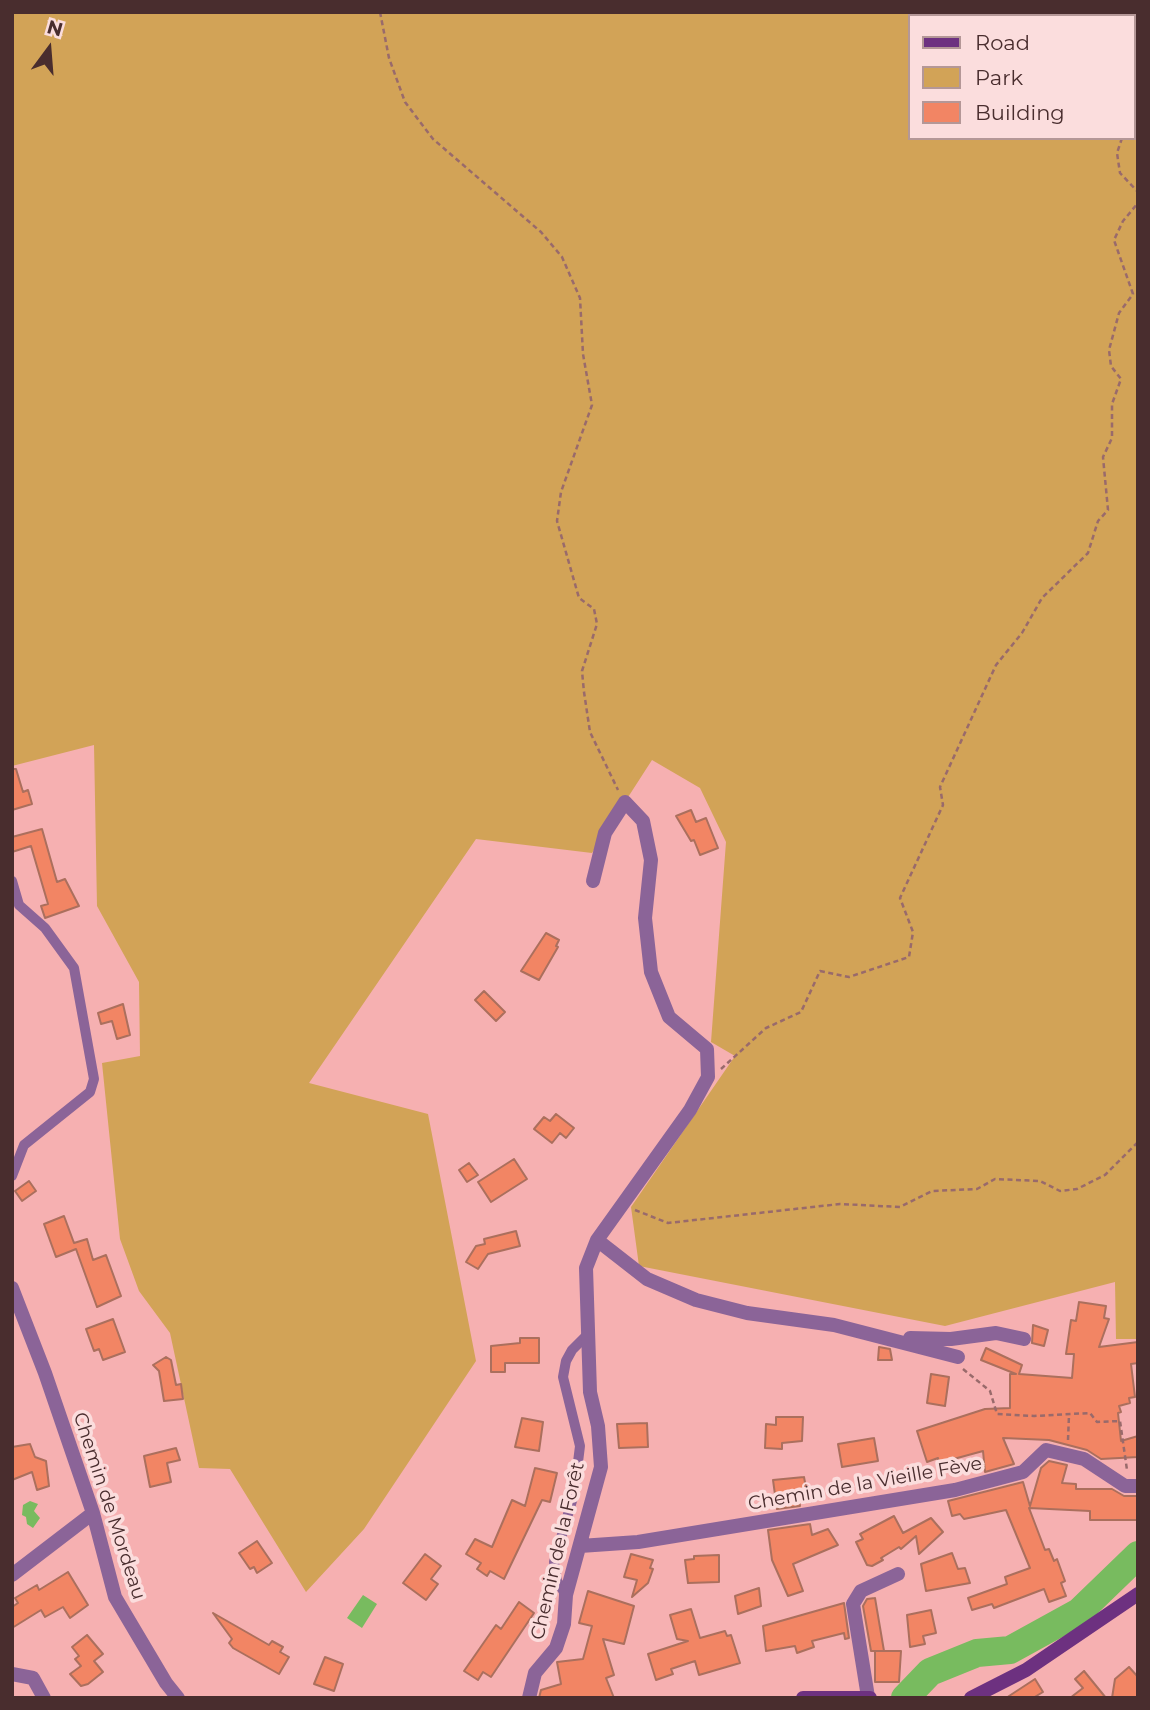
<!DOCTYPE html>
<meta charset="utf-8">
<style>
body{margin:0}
#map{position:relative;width:1150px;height:1710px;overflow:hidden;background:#f6b0b1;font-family:Montserrat,sans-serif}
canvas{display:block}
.frame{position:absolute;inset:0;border:14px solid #492d2e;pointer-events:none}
.legend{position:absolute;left:908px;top:14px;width:228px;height:126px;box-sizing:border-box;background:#fbdddd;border:2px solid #b49797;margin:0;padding:9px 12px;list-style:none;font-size:21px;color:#492d2e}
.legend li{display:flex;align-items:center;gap:14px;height:35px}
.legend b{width:35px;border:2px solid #b49797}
.north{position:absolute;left:14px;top:14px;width:70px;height:70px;-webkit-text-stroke:5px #fbdddd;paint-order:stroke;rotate:16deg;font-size:19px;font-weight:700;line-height:28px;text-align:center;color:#492d2e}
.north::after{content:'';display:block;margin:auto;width:24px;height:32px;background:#492d2e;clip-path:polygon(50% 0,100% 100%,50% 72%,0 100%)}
</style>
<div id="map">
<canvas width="1150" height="1710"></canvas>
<div class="frame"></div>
<ul class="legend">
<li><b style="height:9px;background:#6d3180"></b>Road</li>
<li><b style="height:19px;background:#d2a357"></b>Park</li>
<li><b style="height:19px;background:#f28564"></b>Building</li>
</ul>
<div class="north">N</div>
</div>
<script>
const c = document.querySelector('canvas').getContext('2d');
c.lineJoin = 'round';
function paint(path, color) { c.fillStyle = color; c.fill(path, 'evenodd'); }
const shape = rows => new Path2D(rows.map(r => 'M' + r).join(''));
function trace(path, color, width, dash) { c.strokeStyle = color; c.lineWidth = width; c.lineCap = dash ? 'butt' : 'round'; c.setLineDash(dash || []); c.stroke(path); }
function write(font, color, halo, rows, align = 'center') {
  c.font = font + ' Montserrat,sans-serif'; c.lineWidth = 7; c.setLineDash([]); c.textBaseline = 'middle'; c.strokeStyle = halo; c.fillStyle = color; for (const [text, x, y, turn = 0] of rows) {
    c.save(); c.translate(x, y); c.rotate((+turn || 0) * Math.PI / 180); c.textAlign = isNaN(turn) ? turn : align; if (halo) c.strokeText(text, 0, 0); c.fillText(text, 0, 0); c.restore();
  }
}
paint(shape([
 [12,12,1138,12,1138,1339,1116,1339,1115,1282,945,1326,639,1266,631,1207,735,1056,711,1042,726,842,700,788,652,760,592,853,476,839,309,1083,428,1114,476,1361,364,1529,306,1592,230,1469,199,1468,170,1333,139,1291,120,1239,102,1063,140,1056,139,982,97,906,94,745,12,766],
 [910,16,1134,16,1134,138,910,138]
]), '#d2a357');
paint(shape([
 [30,1501,38,1504,34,1511,40,1518,33,1528,27,1524,26,1517,22,1515,23,1505],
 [363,1595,377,1604,362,1628,347,1618]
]), '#78bb5f');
trace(shape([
 [905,1698,930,1672,977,1653,1010,1650,1079,1612,1138,1555]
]), '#78bb5f', 28);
const building = shape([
 [12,769,16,769,23,792,28,790,32,804,12,810,12,769],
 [691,810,696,822,706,818,718,848,700,855,694,840,691,841,676,816,691,810],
 [42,829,57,882,65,879,79,906,45,918,41,906,48,904,31,846,12,852,12,837,42,829],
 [546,933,559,940,556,946,558,947,539,980,521,971,546,933],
 [484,991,505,1012,496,1021,475,1000,484,991],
 [123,1004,130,1035,117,1039,112,1021,101,1024,98,1013,123,1004],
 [556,1114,574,1128,566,1138,560,1133,552,1143,534,1129,544,1117,550,1121,556,1114],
 [514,1159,527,1179,491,1202,478,1182,514,1159],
 [469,1163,478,1175,467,1182,459,1170,469,1163],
 [29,1181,36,1191,22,1201,15,1191,29,1181],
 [64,1216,74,1243,87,1239,93,1260,106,1255,121,1296,97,1307,76,1249,56,1257,44,1224,64,1216],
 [516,1231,520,1246,488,1254,478,1269,466,1262,476,1246,485,1244,484,1239,516,1231],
 [1079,1302,1106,1306,1104,1318,1109,1319,1099,1347,1138,1342,1138,1363,1131,1364,1135,1397,1129,1398,1130,1403,1119,1406,1121,1412,1118,1413,1121,1441,1138,1436,1138,1457,1101,1459,1087,1450,1049,1440,1003,1438,1014,1464,985,1472,983,1451,939,1463,938,1458,927,1462,917,1431,985,1409,1010,1408,1010,1374,1016,1374,981,1360,986,1348,1022,1365,1019,1374,1072,1378,1074,1354,1066,1354,1071,1320,1076,1321,1079,1302],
 [113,1319,125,1352,103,1360,99,1349,94,1351,86,1329,113,1319],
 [1033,1325,1048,1330,1044,1346,1032,1343,1033,1325],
 [520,1338,539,1338,539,1363,505,1363,505,1372,491,1372,491,1346,520,1343,520,1338],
 [879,1347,890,1349,892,1360,878,1360,879,1347],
 [166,1357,171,1360,176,1385,181,1384,183,1399,164,1401,159,1371,153,1365,166,1357],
 [931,1374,949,1377,945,1406,927,1403,931,1374],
 [776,1417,803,1417,802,1441,782,1443,782,1449,765,1448,766,1424,776,1425,776,1417],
 [522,1418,543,1422,539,1451,515,1447,522,1418],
 [647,1423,648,1447,619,1448,617,1424,647,1423],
 [874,1438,878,1461,842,1467,838,1444,874,1438],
 [30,1444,35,1457,46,1461,49,1486,37,1490,32,1472,12,1480,12,1447,30,1444],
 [176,1448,180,1460,167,1463,171,1482,150,1487,144,1456,176,1448],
 [1049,1461,1067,1465,1062,1483,1076,1484,1076,1489,1112,1489,1124,1496,1138,1496,1138,1520,1090,1520,1090,1511,1029,1508,1045,1550,1049,1549,1054,1561,1057,1559,1065,1581,1061,1583,1066,1596,1049,1602,1044,1589,994,1608,992,1604,972,1610,968,1598,1007,1584,1005,1577,1030,1568,1006,1510,964,1519,960,1514,952,1516,948,1501,1023,1482,1030,1506,1041,1468,1049,1461],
 [535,1468,557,1473,550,1502,542,1500,504,1579,490,1571,487,1576,477,1569,481,1563,466,1554,475,1539,492,1547,512,1500,525,1506,535,1468],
 [804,1477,807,1493,798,1494,800,1506,777,1509,773,1480,804,1477],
 [894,1516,903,1533,931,1518,943,1532,919,1554,916,1536,901,1549,899,1547,881,1558,883,1560,872,1566,867,1565,856,1542,863,1539,860,1534,894,1516],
 [810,1524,812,1535,828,1529,838,1545,793,1564,803,1591,788,1596,772,1560,768,1530,810,1524],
 [257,1541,272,1563,257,1573,254,1567,250,1569,239,1553,257,1541],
 [952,1553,958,1569,965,1568,970,1583,926,1591,921,1564,952,1553],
 [425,1554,441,1566,431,1579,438,1584,426,1600,403,1583,425,1554],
 [631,1554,653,1560,650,1568,653,1569,648,1583,632,1597,637,1580,624,1577,631,1554],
 [719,1555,719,1582,688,1583,685,1560,694,1559,694,1556,719,1555],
 [68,1572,88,1605,70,1618,63,1607,45,1617,41,1610,12,1628,12,1607,18,1603,15,1598,37,1585,39,1590,68,1572],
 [759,1588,761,1606,738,1614,735,1596,759,1588],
 [588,1591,634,1606,624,1644,603,1639,614,1675,606,1678,614,1698,539,1698,541,1690,561,1684,557,1662,583,1659,592,1626,579,1623,588,1591],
 [875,1598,884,1651,871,1651,868,1634,863,1606,867,1599,875,1598],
 [519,1602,534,1613,491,1677,483,1672,478,1680,464,1671,496,1625,501,1629,519,1602],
 [844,1603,849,1638,845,1639,844,1633,812,1641,814,1647,797,1653,795,1646,766,1651,763,1626,844,1603],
 [691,1609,700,1638,725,1631,727,1636,731,1635,740,1663,699,1675,695,1661,671,1669,673,1674,656,1680,648,1654,688,1641,677,1639,670,1615,691,1609],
 [931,1610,936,1633,923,1636,925,1644,910,1647,907,1615,931,1610],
 [213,1613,269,1645,272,1641,283,1647,280,1652,289,1657,279,1674,233,1648,229,1643,232,1639,213,1613],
 [87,1635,103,1654,94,1661,103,1672,88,1684,81,1686,70,1674,81,1666,75,1659,79,1656,72,1647,87,1635],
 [875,1651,901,1651,899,1682,875,1682,875,1651],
 [325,1657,343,1664,334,1691,314,1684,325,1657],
 [1129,1667,1138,1677,1138,1698,1112,1698,1115,1679,1129,1667],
 [1084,1671,1106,1698,1070,1698,1083,1688,1075,1679,1084,1671],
 [1035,1679,1043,1692,1033,1698,1006,1698,1035,1679]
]);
paint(building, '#f28564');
trace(building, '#ab6f5d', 2);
trace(shape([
 [380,12,389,58,405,102,433,139,541,232,562,257,580,298,583,354,592,405,561,492,557,521,579,598,594,609,597,624,582,671,584,692,590,732,618,790],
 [1134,89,1138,82],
 [1122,138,1117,153,1120,173,1138,192],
 [721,1069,766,1028,801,1012,820,971,849,977,909,957,913,932,900,898,943,805,940,787,996,665,1022,633,1042,598,1088,553,1098,521,1108,510,1103,457,1112,438,1112,404,1121,379,1111,366,1109,350,1119,313,1133,294,1114,240,1123,221,1138,203],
 [635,1210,668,1223,840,1204,900,1207,932,1191,977,1189,995,1179,1040,1181,1060,1191,1077,1189,1105,1175,1138,1142],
 [963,1369,990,1391,997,1414,1034,1416,1090,1413,1097,1422,1120,1421,1127,1470],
 [1068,1440,1069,1415]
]), '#996a6b', 2.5, [5, 3.5]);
trace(shape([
 [12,881,19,905,45,928,74,968,94,1079,90,1092,24,1145,12,1176],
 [566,1595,557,1581,554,1562,574,1494,580,1446,563,1377,566,1361,572,1350,589,1333]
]), '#8b6498', 10);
trace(shape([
 [597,1240,647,1279,696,1300,747,1313,834,1325,958,1357],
 [12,1288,45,1373,93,1513,115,1597,166,1683,178,1698],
 [910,1338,951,1339,996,1333,1024,1339],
 [580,1546,638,1542,955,1490,1023,1472,1046,1450,1084,1459,1125,1486,1138,1486],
 [12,1575,93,1513],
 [12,1674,33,1678,44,1698],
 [868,1697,853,1604,861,1591,898,1574],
 [529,1698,535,1673,556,1648,564,1624,566,1595,601,1467,598,1426,590,1392,586,1268,597,1240,690,1110,708,1077,707,1049,669,1017,651,972,645,918,651,860,643,821,625,802,605,833,593,881]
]), '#8b6498', 14);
trace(shape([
 [803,1698,870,1698],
 [971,1698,1026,1670,1138,1594]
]), '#6d3180', 14);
write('19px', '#492d2e', '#fbdddd', [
 ["Chemin de la Vieille Fève",865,1484,-10],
 ["Chemin de Mordeau",109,1506,72],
 ["Chemin de la Forêt",558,1551,-77]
]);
</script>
